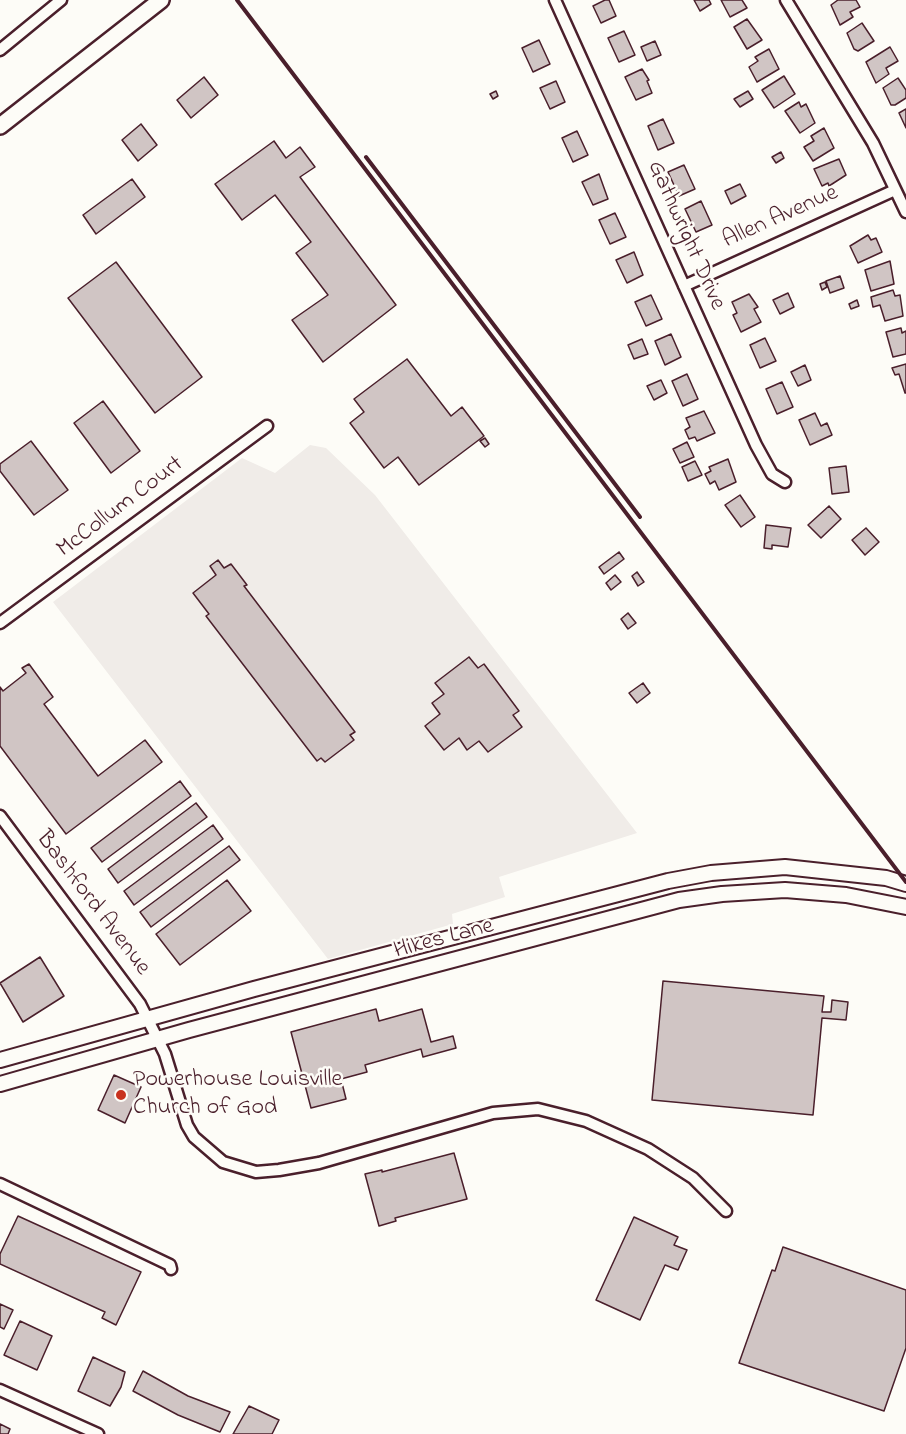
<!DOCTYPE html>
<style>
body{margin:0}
canvas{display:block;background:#fdfcf7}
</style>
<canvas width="906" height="1434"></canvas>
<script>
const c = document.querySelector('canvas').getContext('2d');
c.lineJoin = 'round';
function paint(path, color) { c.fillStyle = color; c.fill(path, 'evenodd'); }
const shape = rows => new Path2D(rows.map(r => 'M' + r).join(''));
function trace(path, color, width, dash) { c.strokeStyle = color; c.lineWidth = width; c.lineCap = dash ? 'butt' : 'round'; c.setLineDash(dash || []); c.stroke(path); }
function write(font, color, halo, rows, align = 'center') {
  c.font = font + ' "Indie Flower",sans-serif'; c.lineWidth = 5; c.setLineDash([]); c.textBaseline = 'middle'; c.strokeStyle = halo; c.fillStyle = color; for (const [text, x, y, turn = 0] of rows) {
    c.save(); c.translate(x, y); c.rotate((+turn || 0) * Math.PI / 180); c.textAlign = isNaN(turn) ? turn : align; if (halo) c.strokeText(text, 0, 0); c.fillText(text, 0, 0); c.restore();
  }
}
paint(shape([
 [310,445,326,448,375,495,637,833,499,877,505,897,452,914,453,924,328,959,53,602,242,458,275,473]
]), '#f0ece8');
const building = shape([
 [605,0,609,0,616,16,601,23,593,6,605,0],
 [694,0,709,0,711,4,700,11,694,0],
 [721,0,742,0,747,8,730,17,721,0],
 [838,0,856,0,860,7,850,12,853,17,840,25,831,5,838,0],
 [747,19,762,40,747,49,734,27,747,19],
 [862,23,874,41,858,51,854,49,847,33,862,23],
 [624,31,635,55,619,62,608,38,624,31],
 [539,40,550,64,533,72,522,48,539,40],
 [655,41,661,55,647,61,641,47,655,41],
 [890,47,898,61,886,68,889,74,876,83,866,62,890,47],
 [769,49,779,69,757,82,749,67,758,61,755,57,769,49],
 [642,69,649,80,647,81,652,93,636,100,625,77,642,69],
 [784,76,795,94,774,108,762,90,784,76],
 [204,77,218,95,191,118,177,100,204,77],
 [898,78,906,90,906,98,895,105,891,105,883,88,898,78],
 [556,81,565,102,550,109,540,88,556,81],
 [496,91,498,96,493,99,490,94,496,91],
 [748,91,753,99,740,107,734,99,748,91],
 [799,102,801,107,806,104,815,123,800,133,785,111,799,102],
 [906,109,906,128,899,113,906,109],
 [663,119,674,143,658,150,648,126,663,119],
 [141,124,157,145,138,161,122,140,141,124],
 [824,128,834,148,813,161,804,147,814,141,811,136,824,128],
 [577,131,588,155,573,162,562,138,577,131],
 [274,141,286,158,300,147,315,167,300,177,396,305,323,362,292,320,328,295,296,253,311,242,275,195,242,220,215,184,274,141],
 [781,152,784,158,776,163,772,157,781,152],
 [839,159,846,175,829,186,828,183,822,186,814,169,839,159],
 [684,165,695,189,679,196,668,172,684,165],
 [599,174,608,199,593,205,582,182,599,174],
 [132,179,145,197,96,234,83,215,132,179],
 [740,184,746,196,731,204,725,191,740,184],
 [701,201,712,225,696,232,685,209,701,201],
 [615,213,626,237,610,244,599,220,615,213],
 [868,235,871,240,876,238,882,252,858,263,850,246,868,235],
 [634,252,643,275,627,283,616,260,634,252],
 [890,261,894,284,871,291,865,270,890,261],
 [116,262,202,377,155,413,68,298,116,262],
 [840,276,844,288,830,293,826,281,840,276],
 [825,282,827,287,822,290,820,284,825,282],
 [893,290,895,296,900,295,903,316,885,321,880,305,873,307,871,297,893,290],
 [788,293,794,307,780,314,773,300,788,293],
 [749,294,758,307,754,309,761,322,741,332,733,315,737,313,732,302,749,294],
 [651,295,662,319,646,326,635,302,651,295],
 [857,300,859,306,851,309,849,304,857,300],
 [901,328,902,333,906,331,906,354,893,357,886,332,901,328],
 [671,334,681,357,665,365,655,341,671,334],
 [765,338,776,361,760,368,750,345,765,338],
 [642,339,648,354,634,359,628,345,642,339],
 [407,359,451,416,462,407,484,436,419,485,398,457,384,468,350,423,364,412,354,399,407,359],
 [906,364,906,393,905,393,899,374,895,375,892,368,906,364],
 [805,365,811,380,798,386,791,372,805,365],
 [687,374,698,399,683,406,672,381,687,374],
 [661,380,667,393,654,400,647,386,661,380],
 [782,382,793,407,777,414,766,389,782,382],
 [103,401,140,451,111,473,74,423,103,401],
 [704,411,715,433,697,441,695,437,689,439,685,430,690,427,686,418,704,411],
 [815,413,821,426,827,423,832,435,810,445,799,420,815,413],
 [485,438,489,444,485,447,480,441,485,438],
 [31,441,68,490,34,515,0,471,0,464,31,441],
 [687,442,694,457,680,463,673,449,687,442],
 [728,459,736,482,719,490,715,481,710,484,705,474,711,471,709,467,728,459],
 [695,461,702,475,688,481,682,467,695,461],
 [846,466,849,492,832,494,829,468,846,466],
 [740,495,755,517,741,527,725,505,740,495],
 [829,506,841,519,821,538,808,525,829,506],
 [766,525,791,528,788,547,772,545,772,549,764,548,766,525],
 [866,528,879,542,865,555,852,540,866,528],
 [619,552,624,559,604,574,599,567,619,552],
 [218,560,224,568,231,564,247,585,244,586,355,732,350,735,354,740,325,762,321,758,317,761,206,616,209,614,193,593,216,575,210,566,218,560],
 [637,572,644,582,638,586,632,576,637,572],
 [615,575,621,582,611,590,606,583,615,575],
 [628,613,636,623,628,629,621,619,628,613],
 [469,657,478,668,484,664,519,711,513,715,522,727,488,752,479,741,467,750,459,738,444,750,425,726,440,714,432,703,444,694,435,683,469,657],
 [29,664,53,697,44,704,98,776,145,740,162,762,66,834,0,746,0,687,3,691,26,673,22,668,29,664],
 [643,683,650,693,637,703,629,693,643,683],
 [180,781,191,796,102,862,91,848,180,781],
 [196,803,207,817,118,883,108,869,196,803],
 [213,825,223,839,134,905,124,891,213,825],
 [229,846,240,860,151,927,140,912,229,846],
 [227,880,251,911,180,965,156,934,227,880],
 [40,957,64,996,23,1022,0,983,40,957],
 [663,981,824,996,822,1012,831,1012,832,1000,848,1002,846,1020,822,1018,813,1115,652,1100,663,981],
 [376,1009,379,1021,422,1009,431,1042,453,1036,456,1048,423,1057,421,1049,365,1065,367,1072,341,1079,346,1099,311,1108,291,1032,376,1009],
 [114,1075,141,1087,125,1123,98,1110,114,1075],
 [454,1153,467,1199,395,1218,396,1221,379,1226,365,1174,382,1170,382,1172,454,1153],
 [18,1216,141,1272,116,1325,102,1318,105,1312,0,1264,0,1254,18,1216],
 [634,1217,678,1237,674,1245,687,1250,678,1270,665,1265,640,1320,596,1300,634,1217],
 [783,1247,906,1290,906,1348,884,1411,739,1363,772,1270,775,1271,783,1247],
 [0,1304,13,1310,4,1329,0,1327,0,1304],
 [20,1321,52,1336,37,1370,4,1355,20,1321],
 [93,1357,125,1372,121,1387,110,1406,78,1391,93,1357],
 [143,1371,188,1396,230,1412,220,1432,178,1415,133,1391,143,1371],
 [249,1406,279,1420,272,1434,233,1434,249,1406],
 [0,1424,10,1429,8,1434,0,1434,0,1424]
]);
paint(building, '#d0c5c4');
trace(building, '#4a1f2b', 1.5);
const minor = shape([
 [555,0,756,445,772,474,785,482],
 [786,0,873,143,906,212],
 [0,50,61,0],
 [684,286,895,190],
 [0,623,267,426],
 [0,816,140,1004,165,1054,187,1125,194,1137,223,1162,256,1172,279,1170,319,1163,493,1113,538,1109,586,1121,648,1149,693,1178,726,1211],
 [0,1184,170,1265,171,1269],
 [0,1390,98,1434]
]);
const tertiary = shape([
 [0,1060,254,989,668,881,711,873,785,867,886,878,906,884],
 [0,1084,189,1030,679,900,722,894,785,890,846,895,906,907]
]);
const secondary = shape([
 [0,126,161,0]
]);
trace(minor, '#4a1f2b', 15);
trace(tertiary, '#4a1f2b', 18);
trace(secondary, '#4a1f2b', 20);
trace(minor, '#fdfcf7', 10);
trace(tertiary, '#fdfcf7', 14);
trace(secondary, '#fdfcf7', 15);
trace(shape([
 [237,0,906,882],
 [366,157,640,517]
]), '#4a1f2b', 4);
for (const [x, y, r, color] of [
 [121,1095,6,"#c8321e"]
]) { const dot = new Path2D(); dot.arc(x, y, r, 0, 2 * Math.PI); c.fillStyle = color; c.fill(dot); trace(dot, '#fdfcf7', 2); }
write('24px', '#4a1f2b', '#fdfcf7', [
 ["Allen Avenue",781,218,-24],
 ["Gathwright Drive",685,236,66],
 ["McCollum Court",121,508,-37],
 ["Bashford Avenue",92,904,53],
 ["Hikes Lane",444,940,-15]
]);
write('24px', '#4a1f2b', '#fdfcf7', [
 ["Powerhouse Louisville",133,1081],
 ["Church of God",133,1109]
], 'left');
</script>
